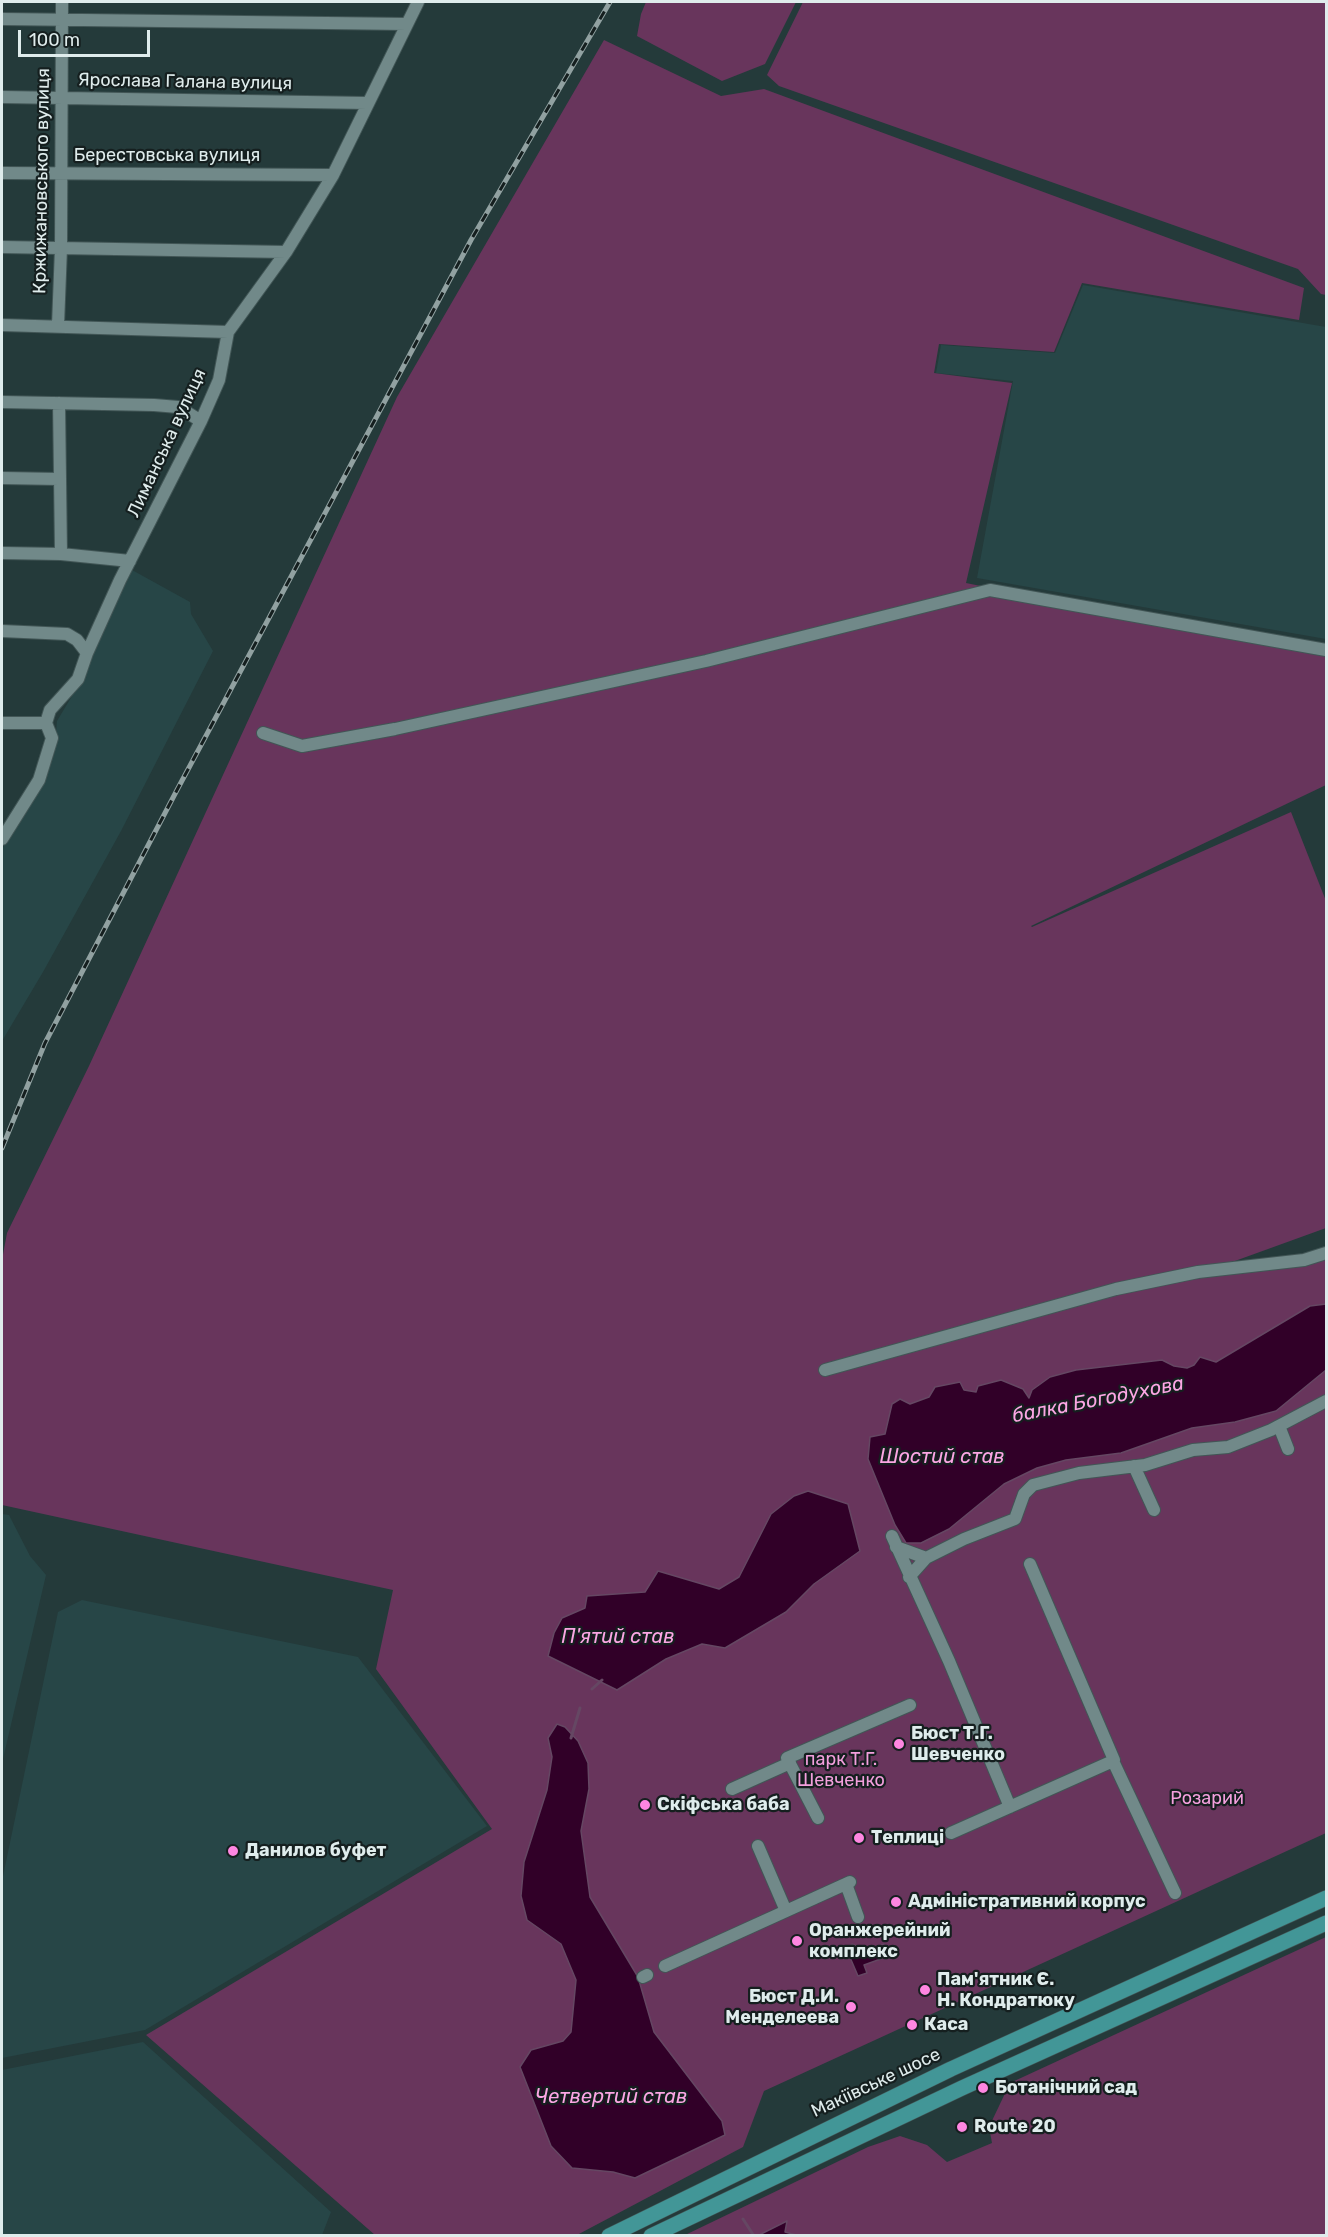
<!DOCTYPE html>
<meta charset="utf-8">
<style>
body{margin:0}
#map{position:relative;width:1328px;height:2237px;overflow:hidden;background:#243a3a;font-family:Rubik,sans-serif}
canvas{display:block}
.frame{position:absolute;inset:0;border:3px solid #dfecec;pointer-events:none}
.scale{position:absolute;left:18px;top:30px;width:132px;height:27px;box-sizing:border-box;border:3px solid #dfecec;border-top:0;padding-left:8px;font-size:18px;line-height:21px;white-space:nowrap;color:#dfecec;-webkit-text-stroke:4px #151f1f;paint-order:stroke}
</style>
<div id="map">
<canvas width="1328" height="2237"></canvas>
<div class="frame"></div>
<div class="scale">100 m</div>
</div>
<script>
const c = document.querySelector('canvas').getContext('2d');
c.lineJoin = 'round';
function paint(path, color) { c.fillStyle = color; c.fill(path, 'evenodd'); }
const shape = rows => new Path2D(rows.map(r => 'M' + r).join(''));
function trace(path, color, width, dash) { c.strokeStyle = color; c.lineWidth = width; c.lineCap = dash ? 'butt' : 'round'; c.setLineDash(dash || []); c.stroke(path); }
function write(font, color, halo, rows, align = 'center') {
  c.font = font + ' Rubik,sans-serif'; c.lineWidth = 4.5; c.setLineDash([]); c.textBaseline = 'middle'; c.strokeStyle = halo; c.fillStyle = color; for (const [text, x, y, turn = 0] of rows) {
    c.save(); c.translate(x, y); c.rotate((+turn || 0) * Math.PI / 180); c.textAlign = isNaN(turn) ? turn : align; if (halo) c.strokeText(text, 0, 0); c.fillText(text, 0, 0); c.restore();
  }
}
paint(shape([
 [1083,285,1326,327,1326,639,977,578,1013,381,936,373,941,345,1055,353],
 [132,570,190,602,191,614,213,651,121,831,43,972,2,1041,2,849,54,755,57,721,78,686],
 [2,1514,9,1515,30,1556,46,1575,2,1763],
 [82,1600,358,1657,487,1826,145,2030,2,2058,2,1881,58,1612],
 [143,2042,331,2212,322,2235,2,2235,2,2070]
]), '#274647');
paint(shape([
 [646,2,796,2,765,64,722,81,637,36,641,14],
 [803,2,1326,2,1326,295,1321,294,1298,269,779,86,767,75],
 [604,40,721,96,764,89,1304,288,1299,320,1082,283,1054,352,939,344,934,373,1012,383,966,583,1326,656,1326,785,1031,926,1032,927,1291,812,1326,901,1326,1228,1199,1274,1326,1258,1326,1833,764,2091,743,2147,577,2235,375,2235,146,2035,492,1829,376,1669,393,1590,2,1505,2,1260,7,1233,89,1066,397,397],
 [1326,1937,1326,2235,683,2236,868,2147,900,2136,927,2145,947,2162,992,2143,989,2127,1010,2083]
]), '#68355c');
const water = shape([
 [1326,1304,1326,1370,1276,1411,1235,1422,1192,1428,1121,1453,1066,1460,1037,1468,1004,1484,949,1529,921,1543,906,1543,895,1525,868,1459,870,1437,885,1434,892,1404,900,1399,910,1404,929,1397,935,1387,960,1382,964,1390,976,1392,978,1386,1001,1380,1023,1389,1029,1398,1032,1390,1050,1377,1076,1370,1162,1360,1174,1366,1187,1368,1194,1365,1200,1357,1216,1362,1310,1306,1326,1304],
 [808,1491,848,1504,860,1551,814,1584,786,1612,725,1648,702,1644,666,1659,617,1690,548,1656,554,1633,562,1618,585,1608,587,1596,645,1592,658,1571,719,1589,739,1577,771,1514,794,1496,808,1491],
 [557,1724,565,1727,578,1741,588,1763,589,1789,581,1831,590,1897,638,1977,654,2032,722,2121,725,2135,635,2178,613,2172,572,2168,551,2146,520,2067,531,2050,563,2041,571,2032,576,1980,561,1944,527,1920,521,1896,524,1862,547,1790,552,1757,548,1738,557,1724],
 [852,1944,867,1951,884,1944,889,1956,864,1965,867,1973,858,1976,846,1948,852,1944],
 [787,2221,785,2232,796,2235,759,2235,787,2221]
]);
paint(water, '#310028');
trace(water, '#654763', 1.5);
trace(shape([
 [592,1689,602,1680],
 [571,1738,580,1708],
 [743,2219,754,2236]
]), '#654763', 3);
const minor = shape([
 [2,19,407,24],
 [2,97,367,103],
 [2,173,333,175],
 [2,247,286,252],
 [2,325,228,332],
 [58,325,61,248,62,2],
 [2,402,154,405,178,407,201,421],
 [59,403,61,554],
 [2,478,59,479],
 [2,553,61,554,130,561],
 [2,631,67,634,77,640,87,653],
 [2,723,46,723],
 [263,733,302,746,395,729,706,661,990,590,1326,650],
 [2,839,39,780,52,738,46,723,50,710,78,679,87,653,120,580,201,421,219,380,228,332,286,252,333,175,418,2],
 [825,1370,1116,1289,1198,1272,1304,1260,1326,1253],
 [1279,1426,1288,1449],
 [1134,1466,1154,1510],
 [892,1536,949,1661,1010,1807],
 [896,1547,926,1558],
 [1030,1564,1114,1760],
 [909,1577,926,1558,964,1539,1015,1519,1024,1494,1033,1485,1079,1473,1145,1465,1193,1450,1228,1447,1271,1430,1326,1401],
 [732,1789,790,1763],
 [818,1818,787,1758,910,1705],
 [951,1833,1113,1761,1175,1893],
 [758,1846,786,1911],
 [846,1884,858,1917],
 [665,1966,850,1882],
 [643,1977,647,1975]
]);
const major = shape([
 [609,2236,951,2069,1326,1898],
 [651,2236,962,2088,1326,1923]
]);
trace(minor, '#425656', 14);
trace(major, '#425656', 16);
trace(minor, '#718989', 12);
trace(major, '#429697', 15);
const rail = shape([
 [2,1148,45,1043,177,790,471,240,610,2]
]);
trace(rail, '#91a1a1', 5);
trace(rail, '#151f1f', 3, [9]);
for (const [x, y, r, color] of [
 [899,1744,6,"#fe86e1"],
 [645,1805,6,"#fe86e1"],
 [859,1838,6,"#fe86e1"],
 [233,1851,6,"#fe86e1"],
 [896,1902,6,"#fe86e1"],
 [797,1941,6,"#fe86e1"],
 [925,1990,6,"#fe86e1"],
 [851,2007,6,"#fe86e1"],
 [912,2025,6,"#fe86e1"],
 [983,2088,6,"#fe86e1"],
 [962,2127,6,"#fe86e1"]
]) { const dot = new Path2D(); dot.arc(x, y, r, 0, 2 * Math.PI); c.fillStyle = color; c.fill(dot); trace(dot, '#151f1f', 2); }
write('18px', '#dfecec', '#151f1f', [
 ["Ярослава Галана вулиця",185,82,1],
 ["Берестовська вулиця",167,156],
 ["Кржижановського вулиця",42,181,-89],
 ["Лиманська вулиця",167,443,-65],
 ["Макіївське шосе",876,2083,-25]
]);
write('bold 18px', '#dfecec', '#151f1f', [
 ["Бюст Т.Г.",911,1734],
 ["Шевченко",911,1755],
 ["Скіфська баба",657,1805],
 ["Теплиці",871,1838],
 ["Данилов буфет",245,1851],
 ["Адміністративний корпус",908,1902],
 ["Оранжерейний",809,1931],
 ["комплекс",809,1952],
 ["Пам'ятник Є.",937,1980],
 ["Н. Кондратюку",937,2001],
 ["Бюст Д.И.",839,1997,"right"],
 ["Менделеева",839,2018,"right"],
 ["Каса",924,2025],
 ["Ботанічний сад",995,2088],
 ["Route 20",974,2127]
], 'left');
write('18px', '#f39fdd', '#151f1f', [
 ["парк Т.Г.",841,1760],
 ["Шевченко",841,1781],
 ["Розарий",1207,1799]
]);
write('italic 20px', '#fba6e4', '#151f1f', [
 ["балка Богодухова",1098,1400,-11],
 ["Шостий став",942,1457],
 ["П'ятий став",618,1637],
 ["Четвертий став",611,2097]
]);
</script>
